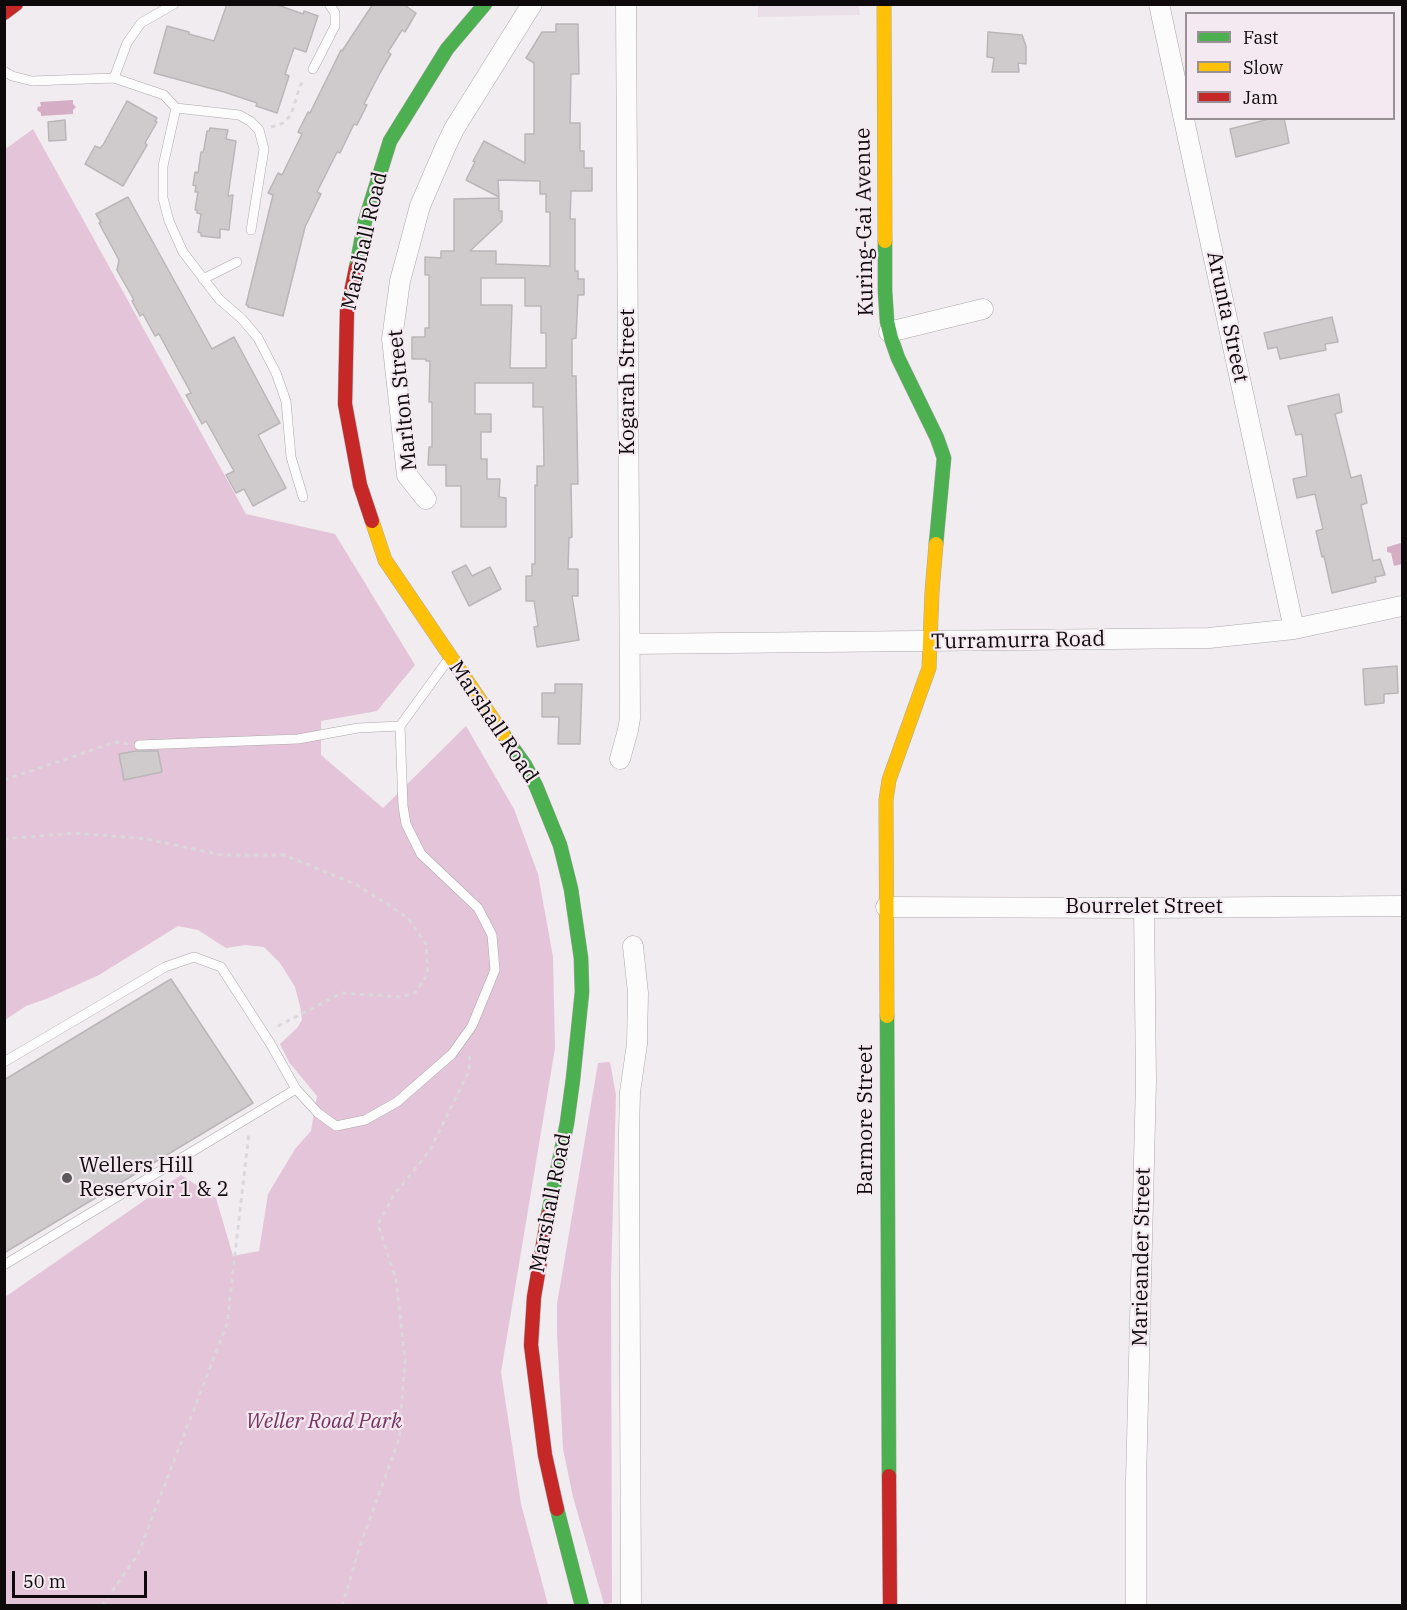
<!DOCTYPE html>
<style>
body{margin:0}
#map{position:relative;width:1407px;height:1610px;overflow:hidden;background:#f1ecef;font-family:"IBM Plex Serif",serif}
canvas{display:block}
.frame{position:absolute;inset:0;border:6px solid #0e0a0c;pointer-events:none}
.legend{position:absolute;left:1185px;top:12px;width:210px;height:108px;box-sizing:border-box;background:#f4e9f0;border:2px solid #989095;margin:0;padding:8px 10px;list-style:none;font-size:18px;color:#0e0a0c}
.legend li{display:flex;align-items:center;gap:12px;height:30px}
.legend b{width:30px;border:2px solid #989095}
.scale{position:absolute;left:12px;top:1571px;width:135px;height:27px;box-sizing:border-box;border:3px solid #0e0a0c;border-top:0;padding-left:8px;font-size:18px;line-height:21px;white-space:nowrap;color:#0e0a0c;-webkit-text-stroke:4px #f4e9f0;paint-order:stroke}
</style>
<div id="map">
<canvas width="1407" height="1610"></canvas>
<div class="frame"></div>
<ul class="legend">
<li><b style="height:8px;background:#4caf50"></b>Fast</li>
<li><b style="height:8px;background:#ffc107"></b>Slow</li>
<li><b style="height:8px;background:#c62828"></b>Jam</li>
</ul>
<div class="scale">50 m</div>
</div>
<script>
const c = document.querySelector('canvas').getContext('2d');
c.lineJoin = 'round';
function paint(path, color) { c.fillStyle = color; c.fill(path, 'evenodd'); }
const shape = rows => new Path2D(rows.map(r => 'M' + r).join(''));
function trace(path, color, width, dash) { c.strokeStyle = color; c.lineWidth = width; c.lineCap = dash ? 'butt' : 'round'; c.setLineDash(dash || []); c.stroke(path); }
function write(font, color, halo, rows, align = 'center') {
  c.font = font + ' "IBM Plex Serif",serif'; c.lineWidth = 4.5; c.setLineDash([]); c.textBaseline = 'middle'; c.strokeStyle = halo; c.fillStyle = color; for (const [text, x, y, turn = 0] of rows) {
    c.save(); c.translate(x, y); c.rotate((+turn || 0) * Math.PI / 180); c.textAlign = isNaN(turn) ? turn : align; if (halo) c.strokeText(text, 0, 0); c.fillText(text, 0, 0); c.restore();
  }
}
paint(shape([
 [758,5,859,5,860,15,758,17]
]), '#eadfe7');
paint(shape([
 [33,129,246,514,335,534,415,665,377,711,321,721,321,755,383,808,466,726,514,809,538,874,553,957,555,1048,501,1372,521,1504,548,1605,5,1605,5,1297,181,1175,216,1198,233,1256,259,1251,268,1194,295,1149,311,1131,317,1096,289,1062,280,1044,297,1028,302,1020,300,1006,295,987,280,963,264,947,245,945,226,948,198,930,178,926,99,975,46,999,26,1006,5,1020,4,150],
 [610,1062,616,1095,611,1279,612,1603,604,1604,573,1497,563,1449,557,1333,557,1304,598,1063]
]), '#e4c4d8');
paint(shape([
 [73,100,73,104,76,107,73,110,73,114,41,116,41,113,37,110,38,107,41,106,40,102],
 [1401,543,1402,564,1394,566,1391,553,1387,552,1387,547]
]), '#d5aec6');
const building = shape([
 [227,4,275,4,303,14,304,11,318,16,306,52,294,48,285,74,289,76,277,113,256,106,257,103,224,92,154,73,167,26,189,32,189,34,214,41,227,4],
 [373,4,403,4,416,13,405,32,402,30,388,52,391,54,380,73,364,104,367,105,357,125,354,124,340,153,337,152,317,192,321,194,305,227,283,316,248,307,248,305,246,305,273,195,268,193,278,173,282,175,302,134,298,132,308,112,310,113,341,50,342,51,373,4],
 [556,24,578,24,579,74,571,74,570,123,580,123,580,151,584,151,584,168,592,168,592,191,571,191,570,219,575,219,575,271,578,271,578,279,584,279,584,295,578,295,576,338,572,339,572,376,576,376,578,484,571,484,572,537,569,538,568,569,578,569,578,596,572,596,579,640,537,647,534,627,538,626,534,601,526,601,526,576,532,576,532,564,535,564,535,485,537,486,537,466,544,466,543,407,533,407,533,383,475,383,475,414,491,414,491,432,481,432,481,459,487,459,487,479,500,479,499,497,506,498,506,527,461,527,461,486,446,486,446,465,428,465,429,447,432,447,432,402,429,402,430,361,426,361,426,359,412,359,412,337,425,337,425,328,429,328,429,275,425,275,425,257,441,258,441,251,454,251,454,199,499,198,499,211,502,211,502,221,470,251,496,251,496,264,550,266,550,212,546,212,546,194,540,194,540,181,498,180,499,197,466,180,475,162,473,161,484,141,525,163,525,134,534,134,534,63,526,58,542,32,556,32,556,24],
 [481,278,525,278,525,306,541,306,541,333,546,333,546,368,510,368,512,305,481,305,481,278],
 [988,32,1022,35,1026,46,1026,64,1018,63,1019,72,992,72,994,58,987,57,988,32],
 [127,101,157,118,155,121,157,122,145,143,147,145,123,186,85,164,95,146,100,148,103,145,127,101],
 [1273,118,1284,118,1289,143,1236,157,1230,129,1273,118],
 [65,120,66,140,49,141,48,122,65,120],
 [210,128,228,130,226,139,236,141,228,196,233,195,229,230,220,229,220,238,201,236,201,233,198,232,201,214,197,213,197,210,195,210,198,192,195,192,196,186,193,185,195,172,198,173,201,152,203,152,204,149,207,131,209,131,210,128],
 [128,197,212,349,234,337,280,423,258,435,286,488,253,506,244,489,236,493,226,475,234,471,206,421,202,424,186,395,191,393,159,334,155,336,143,314,140,316,132,301,134,300,117,270,119,260,99,223,101,222,96,214,128,197],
 [1332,317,1338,342,1325,344,1326,350,1280,359,1277,347,1268,349,1264,333,1332,317],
 [1339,394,1342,412,1335,414,1351,478,1361,475,1367,503,1361,505,1373,561,1380,559,1385,575,1375,577,1376,582,1332,593,1324,556,1322,557,1316,531,1323,529,1315,494,1297,498,1293,479,1307,476,1302,434,1296,435,1288,406,1339,394],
 [466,565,472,576,490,567,501,589,469,606,452,572,466,565],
 [1397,666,1398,693,1384,694,1384,703,1365,705,1363,669,1397,666],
 [555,684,582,684,580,744,558,744,559,717,542,717,542,693,555,693,555,684],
 [136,751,158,751,162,772,124,780,119,754,136,751],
 [171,979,253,1103,4,1253,4,1080,171,979]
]);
paint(building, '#cfcbcd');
trace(building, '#bab6b8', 1.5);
const lane = shape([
 [313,69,335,26,335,13,329,4],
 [4,71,12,76,32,81,114,78,164,95,176,108,239,115,250,121,259,130,264,149,251,230],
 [114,78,127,43,141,23,174,4],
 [176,108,163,166,163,198,169,221,183,252,219,299,242,319,258,338,276,373,286,401,291,457,303,497],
 [203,279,237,262],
 [139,745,298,739,358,728,400,726],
 [4,1062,165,967,194,957,221,967,270,1043,296,1089,318,1113,336,1126,365,1120,397,1102,452,1054,472,1026,495,970,492,935,478,908,421,854,406,824,403,806,400,726,448,660],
 [4,1265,296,1089]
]);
const street = shape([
 [1159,4,1294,629],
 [889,332,983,309],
 [426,499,407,475,392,339,400,281,420,206,445,148,454,129,532,4],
 [630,644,1209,638,1294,629,1402,606],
 [620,759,628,730,630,718,626,4],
 [886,907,1144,908,1402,906],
 [631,1606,629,1133,630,1092,637,1044,638,993,633,946],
 [1136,1606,1136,1481,1146,1081,1144,908]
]);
const fast = shape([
 [885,241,885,291,887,321,891,338,898,358,937,438,944,458,936,544],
 [356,268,365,221,390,141,447,49,485,4],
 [503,734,525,765,536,786,560,845,571,889,581,958,582,992,573,1079,567,1123,548,1215],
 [887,1016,889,1476],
 [557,1509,582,1606]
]);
const slow = shape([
 [884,4,885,241],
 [372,521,385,560,503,734],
 [887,1016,886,800,889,780,929,668,932,592,936,544]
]);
const jam = shape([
 [4,13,16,4],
 [356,268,347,311,345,404,360,485,372,521],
 [548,1215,534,1297,531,1345,545,1455,557,1509],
 [889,1476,890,1606]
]);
trace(lane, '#aca8aa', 10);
trace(street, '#aca8aa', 21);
trace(fast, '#aca8aa', 15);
trace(slow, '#aca8aa', 15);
trace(jam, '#aca8aa', 15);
trace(shape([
 [1399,5,1400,4],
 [271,127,283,123,291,115,300,86,304,79],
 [4,780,116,742,128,744],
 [4,839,74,833,147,839,222,855,284,855,355,884,379,899,408,918,426,944,428,974,415,993,402,997,342,993,276,1027],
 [102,1606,138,1554,227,1324,249,1132],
 [342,1606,361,1543,399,1439,405,1360,396,1280,378,1224,394,1195,430,1150,469,1071,470,1052]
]), '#dad8da', 3, [4.5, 4.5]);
trace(lane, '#fdfcfd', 9);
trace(street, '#fdfcfd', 20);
trace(fast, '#4caf50', 14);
trace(slow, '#ffc107', 14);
trace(jam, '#c62828', 14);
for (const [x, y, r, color] of [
 [67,1178,6,"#5d595b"]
]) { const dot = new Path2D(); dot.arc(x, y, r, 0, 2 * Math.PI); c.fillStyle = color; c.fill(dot); trace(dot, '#f4e9f0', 2); }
write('21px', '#0e0a0c', '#f4e9f0', [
 ["Kuring-Gai Avenue",865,222,-91],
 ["Marshall Road",365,241,-77],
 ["Arunta Street",1227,317,78],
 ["Kogarah Street",628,382,-90],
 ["Marlton Street",403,400,-96],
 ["Turramurra Road",1018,641,-1],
 ["Marshall Road",493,722,56],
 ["Bourrelet Street",1144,907],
 ["Barmore Street",866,1120,-90],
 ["Marshall Road",551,1203,-79],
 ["Marieander Street",1142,1257,-89]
]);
write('21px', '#0e0a0c', '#f4e9f0', [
 ["Wellers Hill",79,1166],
 ["Reservoir 1 & 2",79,1190]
], 'left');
write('italic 21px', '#763462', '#f4e9f0', [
 ["Weller Road Park",324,1422]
]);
</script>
